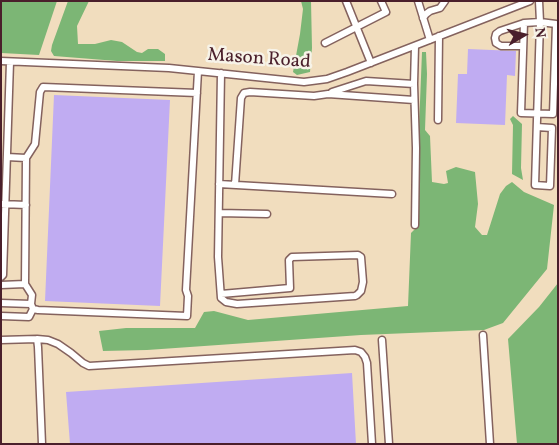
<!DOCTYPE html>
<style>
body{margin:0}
#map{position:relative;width:559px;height:445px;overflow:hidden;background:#f1ddbe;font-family:Vollkorn,serif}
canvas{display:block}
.frame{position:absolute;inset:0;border:2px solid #4a1f2b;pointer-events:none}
.north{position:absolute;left:499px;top:10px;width:50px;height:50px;-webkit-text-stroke:4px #f7f3e8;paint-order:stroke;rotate:82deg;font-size:14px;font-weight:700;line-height:20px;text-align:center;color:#4a1f2b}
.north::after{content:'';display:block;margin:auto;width:18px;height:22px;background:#4a1f2b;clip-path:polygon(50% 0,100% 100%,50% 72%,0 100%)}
</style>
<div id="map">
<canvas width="559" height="445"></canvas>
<div class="frame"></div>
<div class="north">N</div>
</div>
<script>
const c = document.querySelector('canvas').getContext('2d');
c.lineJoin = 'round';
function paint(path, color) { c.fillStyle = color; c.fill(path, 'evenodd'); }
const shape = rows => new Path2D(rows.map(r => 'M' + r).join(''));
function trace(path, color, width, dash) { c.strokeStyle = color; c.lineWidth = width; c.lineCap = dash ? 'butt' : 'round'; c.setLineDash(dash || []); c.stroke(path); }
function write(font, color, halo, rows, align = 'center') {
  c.font = font + ' Vollkorn,serif'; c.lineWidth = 5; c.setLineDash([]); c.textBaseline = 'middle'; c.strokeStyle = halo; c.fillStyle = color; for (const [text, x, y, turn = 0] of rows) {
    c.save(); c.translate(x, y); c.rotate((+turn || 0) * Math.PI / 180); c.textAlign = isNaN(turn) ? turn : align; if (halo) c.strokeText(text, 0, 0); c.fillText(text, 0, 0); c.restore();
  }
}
paint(shape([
 [1,1,57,1,39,55,1,53],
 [68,1,89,1,77,26,78,44,95,44,111,40,122,42,137,52,142,53,148,49,158,49,165,54,165,61,117,61,54,56,51,51,52,45],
 [301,1,311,1,312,48,310,72,297,75,293,72,300,34,303,9],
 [422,52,426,52,427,74,425,130,430,136,432,182,444,184,448,183,446,171,456,167,475,172,478,204,475,227,482,235,487,235,500,194,506,186,512,182,524,192,554,205,547,269,503,323,484,330,361,335,147,350,103,351,99,331,126,328,195,328,204,312,214,311,248,320,408,306,411,233,419,225,419,127],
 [513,116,522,124,521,168,523,180,512,174,513,125,510,119],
 [558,283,558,444,517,444,508,339,539,307]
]), '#7cb675');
paint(shape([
 [468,49,516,51,515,76,507,75,505,125,456,123,458,74,467,74],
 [54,95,170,100,160,306,45,301],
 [352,373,356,444,70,444,66,392]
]), '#c0acf2');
const minor = shape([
 [346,1,371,63],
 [418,1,430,40],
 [423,18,426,14,430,11,440,8,445,1],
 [540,22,556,24,553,114,521,113,524,23,540,22],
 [325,43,386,12,381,1],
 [415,46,414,84,416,148,415,225],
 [523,46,501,46,496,43,495,38,496,34,500,31,524,23],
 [1,61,169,68,304,82,327,79,347,72,530,1],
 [332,92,366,81,414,84],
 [197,93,43,87,40,92,35,144,26,158,25,284,32,295,31,304,33,309,38,310,187,316,188,296,186,290,198,71],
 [438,120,439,36],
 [537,127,552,128,550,186,535,185,540,22,539,1],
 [7,157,26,158],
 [219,184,392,194],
 [235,185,241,98,244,93,250,92,314,96,328,94,414,100],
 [2,204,26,205],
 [219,213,267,214],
 [1,277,3,275,10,62],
 [1,285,25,284],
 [221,294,290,288,289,260,292,257,358,255,361,257,363,282,361,291,357,295,355,296,237,304,226,302,221,298,218,257,221,73],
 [1,303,31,304],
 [1,316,29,317,33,309],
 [483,335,490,444],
 [37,339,48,340,58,344,71,353,83,363,89,366,355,350,361,352,365,357,367,363,372,444],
 [1,340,37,339,38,347,42,444],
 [382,340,389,444]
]);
trace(minor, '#84625e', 9);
trace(minor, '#fff', 6);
write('19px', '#4a1f2b', '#f7f3e8', [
 ["Mason Road",259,60,4]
]);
</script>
